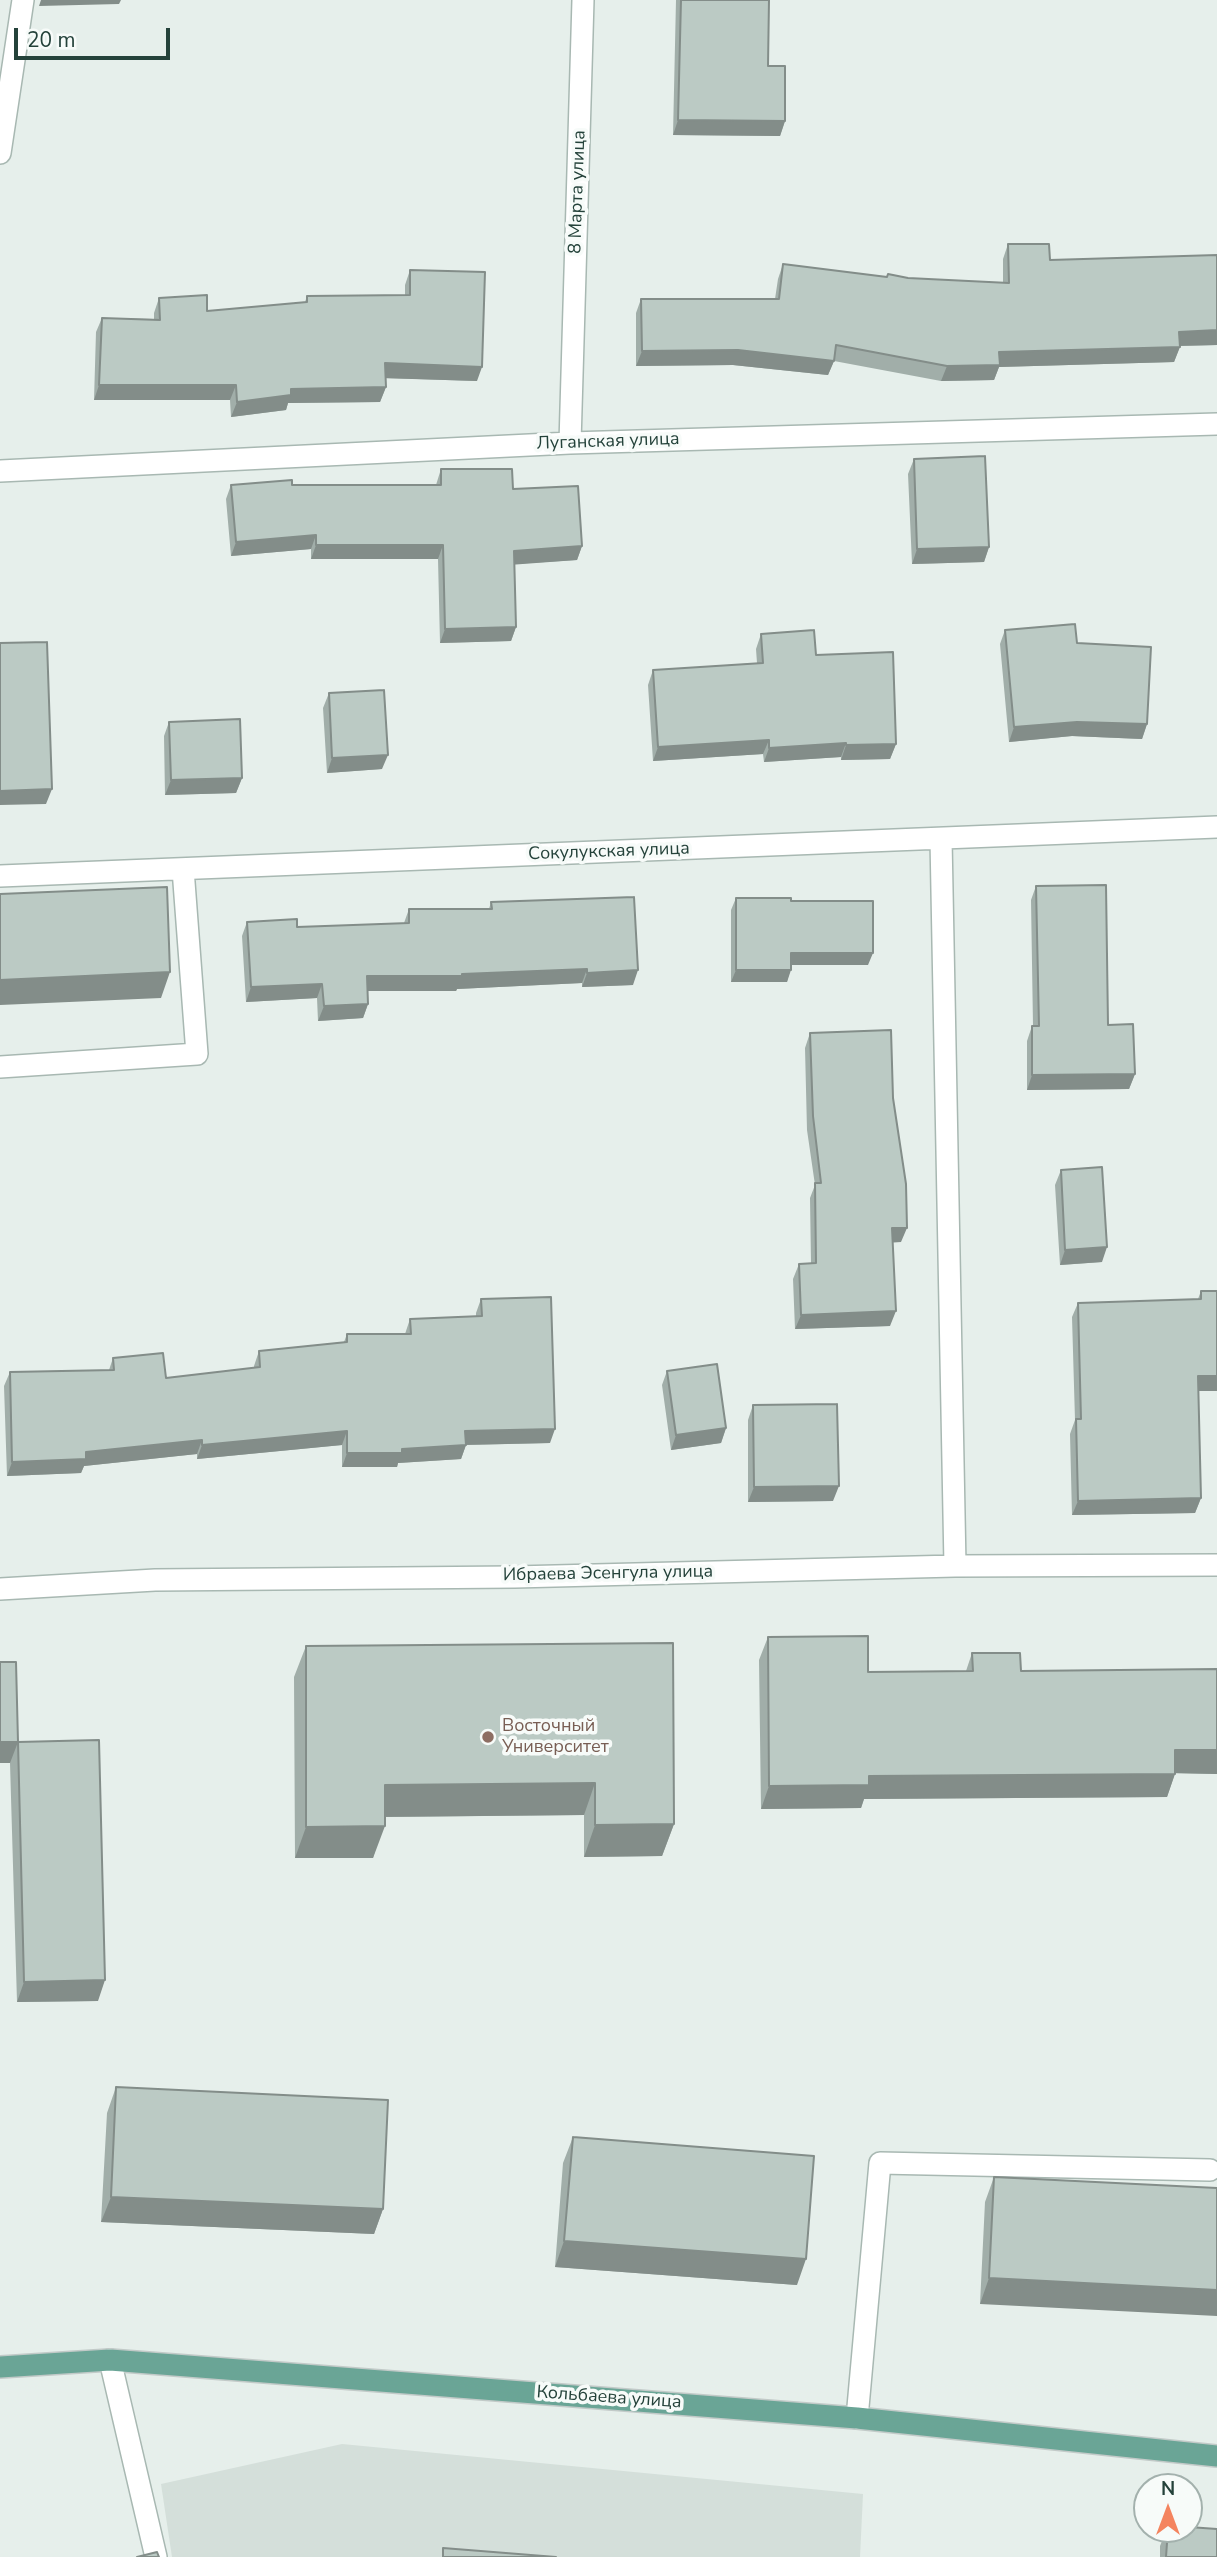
<!DOCTYPE html>
<meta charset="utf-8">
<style>
body{margin:0}
#map{position:relative;width:1217px;height:2557px;overflow:hidden;background:#e6efeb;font-family:"Nunito Sans",sans-serif}
canvas{display:block}
.north{position:absolute;left:1133px;top:2473px;width:70px;height:70px;box-sizing:border-box;background:#f7fbf9;border:2px solid #a3b1ad;border-radius:50%;rotate:0deg;font-size:19px;font-weight:700;line-height:28px;text-align:center;color:#24423a}
.north::after{content:'';display:block;margin:auto;width:24px;height:32px;background:#f4845f;clip-path:polygon(50% 0,100% 100%,50% 72%,0 100%)}
.scale{position:absolute;left:14px;top:28px;width:156px;height:32px;box-sizing:border-box;border:4px solid #24423a;border-top:0;padding-left:9px;font-size:21px;line-height:24px;white-space:nowrap;color:#24423a;-webkit-text-stroke:5px #f7fbf9;paint-order:stroke}
</style>
<div id="map">
<canvas width="1217" height="2557"></canvas>
<div class="north">N</div>
<div class="scale">20 m</div>
</div>
<script>
const c = document.querySelector('canvas').getContext('2d');
c.lineJoin = 'round';
function paint(path, color) { c.fillStyle = color; c.fill(path, 'evenodd'); }
const shape = rows => new Path2D(rows.map(r => 'M' + r).join(''));
function trace(path, color, width, dash) { c.strokeStyle = color; c.lineWidth = width; c.lineCap = dash ? 'butt' : 'round'; c.setLineDash(dash || []); c.stroke(path); }
function write(font, color, halo, rows, align = 'center') {
  c.font = font + ' "Nunito Sans",sans-serif'; c.lineWidth = 7; c.setLineDash([]); c.textBaseline = 'middle'; c.strokeStyle = halo; c.fillStyle = color; for (const [text, x, y, turn = 0] of rows) {
    c.save(); c.translate(x, y); c.rotate((+turn || 0) * Math.PI / 180); c.textAlign = isNaN(turn) ? turn : align; if (halo) c.strokeText(text, 0, 0); c.fillText(text, 0, 0); c.restore();
  }
}
paint(shape([
 [342,2444,863,2494,860,2557,172,2557,161,2484]
]), '#d4dfda');
const minor = shape([
 [0,153,23,0],
 [570,443,583,0],
 [0,471,570,443,1217,424],
 [941,839,955,1566],
 [0,876,1217,827],
 [0,1067,197,1054,183,869],
 [0,1589,155,1580,515,1577,955,1566,1217,1565],
 [110,2360,156,2557],
 [857,2418,880,2163,1210,2170]
]);
const major = shape([
 [0,2367,110,2360,857,2418,1217,2456]
]);
trace(minor, '#a8b8b2', 24);
trace(major, '#c2cac8', 24);
trace(minor, '#fff', 21);
trace(major, '#6aa596', 21);
paint(shape([
 [676,0,769,0,768,66,785,121,780,136,673,135],
 [1008,244,1050,260,1217,255,1217,345,1180,346,1174,362,999,367,994,380,941,381,834,361,828,375,733,365,636,366,636,313,641,299,775,299,778,279,783,264,886,277,1003,283,1003,259],
 [410,270,477,381,386,378,386,387,380,402,288,403,286,410,231,417,230,400,94,400,96,332,102,318,154,319,154,313,159,298,207,311,305,302,307,296,405,295,405,285],
 [914,459,989,547,984,562,912,564,908,474],
 [441,469,513,489,582,546,577,560,514,564,516,627,511,641,440,643,438,559,311,559,311,549,231,556,226,499,231,485,436,485],
 [1005,630,1077,643,1147,724,1142,739,1072,736,1009,742,1000,644],
 [761,634,816,655,896,744,890,759,841,760,841,757,764,762,763,754,653,761,648,685,653,670,757,663,756,649],
 [329,693,382,769,327,773,323,708],
 [169,722,242,778,236,793,165,795,164,736],
 [1036,886,1135,1074,1129,1089,1027,1090,1027,1041,1032,1026,1033,1026,1031,900],
 [736,898,791,901,868,965,791,965,787,982,731,982,731,910],
 [491,902,633,985,582,987,582,983,457,989,456,991,367,991,368,1004,363,1018,318,1021,317,998,246,1002,242,936,247,922,297,927,404,923,409,909,489,909],
 [810,1033,893,1098,901,1242,892,1242,890,1326,795,1329,793,1279,799,1264,811,1263,810,1198,815,1185,807,1130,805,1048],
 [1061,1170,1102,1262,1060,1265,1055,1185],
 [1201,1291,1217,1391,1198,1391,1201,1498,1195,1513,1072,1515,1070,1434,1075,1420,1072,1317,1078,1303,1198,1299],
 [481,1299,550,1443,466,1445,461,1459,398,1463,397,1467,342,1467,342,1445,197,1459,197,1454,84,1466,81,1473,7,1476,4,1386,10,1372,109,1370,113,1358,166,1378,254,1368,254,1366,259,1351,344,1342,347,1334,405,1334,410,1319,476,1316,476,1313],
 [667,1371,726,1428,721,1443,671,1450,662,1385],
 [753,1405,833,1501,748,1502,748,1420],
 [768,1637,868,1672,966,1671,972,1653,1021,1671,1217,1669,1217,1774,1175,1773,1167,1797,864,1799,861,1808,761,1809,759,1660],
 [673,1643,674,1824,662,1856,584,1857,584,1815,385,1817,373,1858,295,1858,294,1677,306,1646],
 [18,1742,98,2001,17,2002,10,1763,0,1763],
 [116,2087,383,2209,374,2234,101,2222,107,2113],
 [573,2137,797,2285,555,2267,563,2163],
 [994,2177,1217,2188,980,2304,985,2202],
 [1167,2529,1189,2529,1217,2557,1160,2557,1160,2546]
]), '#a1aea9');
paint(shape([
 [41,0,121,0,119,4,39,6],
 [678,120,785,121,780,136,673,135],
 [1217,330,1217,345,1174,346,1179,332],
 [1180,347,1174,362,999,367,994,380,941,381,947,366,999,352],
 [738,350,834,361,828,375,733,365,636,366,642,351],
 [385,363,482,367,477,381,380,378],
 [99,385,236,385,230,400,94,400],
 [386,387,380,402,288,403,286,410,231,417,237,402,291,389],
 [316,535,311,549,231,556,236,542],
 [316,545,443,545,438,559,311,559],
 [582,546,577,560,509,565,514,551],
 [989,547,984,562,912,564,917,549],
 [516,627,511,641,440,643,445,629],
 [1077,722,1147,724,1142,739,1072,736,1009,742,1014,727],
 [769,740,763,754,653,761,658,747],
 [846,743,841,757,764,762,769,748],
 [896,744,890,759,841,760,846,745],
 [388,755,382,769,327,773,332,758],
 [242,778,236,793,165,795,171,780],
 [52,789,46,804,0,805,0,791],
 [791,953,873,953,868,965,787,965],
 [587,969,582,983,457,989,456,991,361,991,367,976,462,974],
 [638,970,633,985,582,987,587,973],
 [736,970,791,970,787,982,731,982],
 [170,972,161,998,0,1005,0,980],
 [322,984,317,998,246,1002,251,987],
 [368,1004,363,1018,318,1021,324,1006],
 [1135,1074,1129,1089,1027,1090,1032,1075],
 [892,1228,907,1228,901,1242,886,1243],
 [1107,1247,1102,1262,1060,1265,1065,1250],
 [896,1311,890,1326,795,1329,801,1315],
 [1198,1376,1217,1376,1217,1391,1192,1391],
 [726,1428,721,1443,671,1450,676,1435],
 [555,1429,550,1443,460,1445,465,1431],
 [347,1431,342,1445,197,1459,202,1445],
 [202,1440,197,1454,84,1466,81,1473,7,1476,12,1462,86,1452],
 [466,1445,461,1459,398,1463,397,1467,342,1467,347,1453],
 [839,1486,833,1501,748,1502,754,1487],
 [1201,1498,1195,1513,1072,1515,1078,1501],
 [0,1742,18,1742,10,1763,0,1763],
 [1175,1750,1217,1750,1217,1774,1167,1773],
 [1175,1774,1167,1797,864,1799,861,1808,761,1809,769,1786,869,1776],
 [595,1783,584,1815,373,1817,385,1785],
 [674,1824,662,1856,584,1857,595,1825],
 [385,1826,373,1858,295,1858,306,1827],
 [105,1980,98,2001,17,2002,24,1982],
 [111,2197,383,2209,374,2234,101,2222],
 [564,2241,806,2259,797,2285,555,2267],
 [989,2278,1217,2290,1217,2316,980,2304]
]), '#838d89');
const building = shape([
 [681,0,769,0,768,66,785,66,785,121,678,120,681,0],
 [1008,244,1049,244,1050,260,1217,255,1217,330,1179,332,1180,347,999,352,1000,365,947,366,836,345,834,361,738,350,642,351,641,299,779,299,783,264,887,277,888,274,908,278,1009,283,1008,244],
 [410,270,485,272,482,367,385,363,386,387,291,389,291,395,237,402,236,385,99,385,102,318,160,320,159,298,207,295,207,311,307,302,307,296,410,295,410,270],
 [985,456,989,547,917,549,914,459,985,456],
 [441,469,512,469,513,489,578,486,582,546,514,551,516,627,445,629,443,545,316,545,316,535,236,542,231,485,292,480,292,485,441,485,441,469],
 [1075,624,1077,643,1151,647,1147,724,1077,722,1014,727,1005,630,1075,624],
 [814,630,816,655,893,652,896,744,846,745,846,743,769,748,769,740,658,747,653,670,763,663,761,634,814,630],
 [47,642,52,789,0,791,0,643,47,642],
 [384,690,388,755,332,758,329,693,384,690],
 [240,719,242,778,171,780,169,722,240,719],
 [1106,885,1108,1025,1133,1024,1135,1074,1032,1075,1032,1026,1039,1026,1036,886,1106,885],
 [167,887,170,972,0,980,0,894,167,887],
 [634,897,638,970,587,973,587,969,462,974,462,976,367,976,368,1004,324,1006,322,984,251,987,247,922,297,919,297,927,409,923,409,909,492,909,491,902,634,897],
 [736,898,791,898,791,901,873,901,873,953,791,953,791,970,736,970,736,898],
 [891,1030,893,1098,906,1184,907,1228,892,1228,896,1311,801,1315,799,1264,816,1263,815,1183,821,1183,813,1116,810,1033,891,1030],
 [1102,1167,1107,1247,1065,1250,1061,1170,1102,1167],
 [1201,1291,1217,1291,1217,1376,1198,1376,1201,1498,1078,1501,1076,1419,1081,1419,1078,1303,1201,1299,1201,1291],
 [551,1297,555,1429,465,1431,466,1445,402,1449,402,1453,347,1453,347,1431,202,1445,202,1440,86,1452,86,1459,12,1462,10,1372,114,1370,113,1358,163,1353,166,1378,260,1367,259,1351,347,1342,347,1334,411,1334,410,1319,482,1316,481,1299,551,1297],
 [717,1364,726,1428,676,1435,667,1371,717,1364],
 [837,1404,839,1486,754,1487,753,1405,837,1404],
 [868,1636,868,1672,973,1671,972,1653,1020,1653,1021,1671,1217,1669,1217,1750,1175,1750,1175,1774,869,1776,869,1785,769,1786,768,1637,868,1636],
 [673,1643,674,1824,595,1825,595,1783,385,1785,385,1826,306,1827,306,1646,673,1643],
 [0,1662,16,1662,18,1742,0,1742,0,1662],
 [99,1740,105,1980,24,1982,18,1742,99,1740],
 [116,2087,388,2100,383,2209,111,2197,116,2087],
 [573,2137,814,2156,806,2259,564,2241,573,2137],
 [994,2177,1217,2188,1217,2290,989,2278,994,2177],
 [1189,2527,1217,2529,1217,2557,1166,2557,1168,2529,1189,2529,1189,2527],
 [443,2548,556,2557,443,2557,443,2548],
 [157,2552,159,2557,137,2557,157,2552]
]);
paint(building, '#bbcac4');
trace(building, '#838d89', 2);
for (const [x, y, r, color] of [
 [488,1737,7,"#8d6e63"]
]) { const dot = new Path2D(); dot.arc(x, y, r, 0, 2 * Math.PI); c.fillStyle = color; c.fill(dot); trace(dot, '#f7fbf9', 2.5); }
write('18px', '#24423a', '#f7fbf9', [
 ["8 Марта улица",578,192,-88],
 ["Луганская улица",608,442,-2],
 ["Сокулукская улица",609,852,-2],
 ["Ибраева Эсенгула улица",608,1574,-1],
 ["Кольбаева улица",609,2398,4]
]);
write('18px', '#785e54', '#f7fbf9', [
 ["Восточный",502,1727],
 ["Университет",502,1748]
], 'left');
</script>
